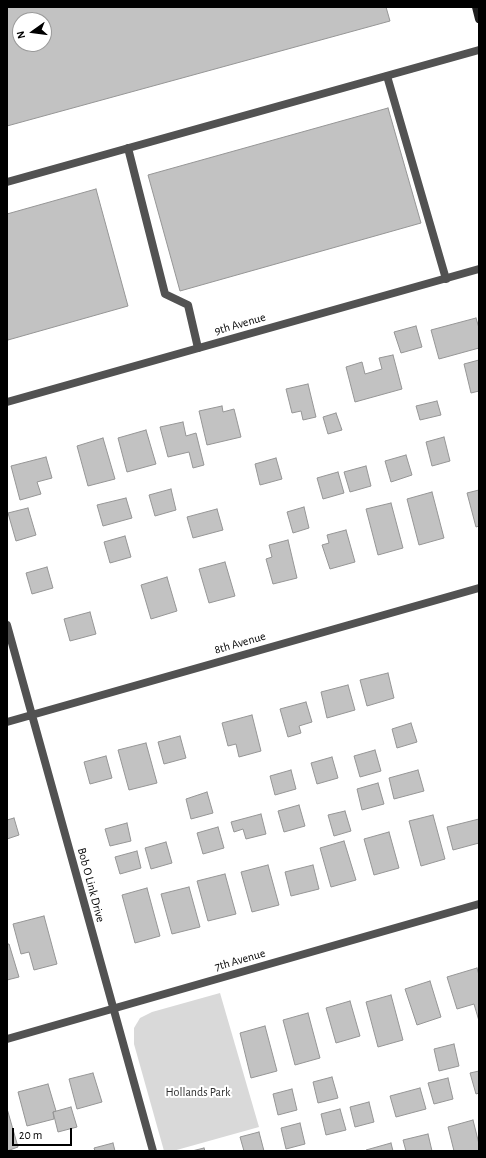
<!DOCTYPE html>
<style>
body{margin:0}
#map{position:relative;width:486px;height:1158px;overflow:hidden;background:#fff;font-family:"Alegreya Sans",sans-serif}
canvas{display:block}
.frame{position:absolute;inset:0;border:8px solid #000;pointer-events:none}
.north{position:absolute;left:12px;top:12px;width:40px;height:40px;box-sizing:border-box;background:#fff;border:1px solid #999;border-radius:50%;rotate:256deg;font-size:11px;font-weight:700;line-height:16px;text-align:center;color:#000}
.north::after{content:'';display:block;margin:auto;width:14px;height:18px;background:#000;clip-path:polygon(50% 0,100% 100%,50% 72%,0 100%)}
.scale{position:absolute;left:12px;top:1128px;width:60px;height:18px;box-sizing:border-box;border:2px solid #000;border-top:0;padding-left:5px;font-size:12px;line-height:14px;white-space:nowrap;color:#000;-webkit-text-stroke:3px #fff;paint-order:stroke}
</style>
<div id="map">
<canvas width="486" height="1158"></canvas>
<div class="frame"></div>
<div class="north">N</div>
<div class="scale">20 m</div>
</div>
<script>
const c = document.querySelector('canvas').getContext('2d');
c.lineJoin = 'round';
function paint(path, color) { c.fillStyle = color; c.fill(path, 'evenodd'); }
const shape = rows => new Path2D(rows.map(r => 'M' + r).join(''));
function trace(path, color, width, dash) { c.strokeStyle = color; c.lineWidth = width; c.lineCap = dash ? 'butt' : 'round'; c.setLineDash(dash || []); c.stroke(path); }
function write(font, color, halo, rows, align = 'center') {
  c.font = font + ' "Alegreya Sans",sans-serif'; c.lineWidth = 4; c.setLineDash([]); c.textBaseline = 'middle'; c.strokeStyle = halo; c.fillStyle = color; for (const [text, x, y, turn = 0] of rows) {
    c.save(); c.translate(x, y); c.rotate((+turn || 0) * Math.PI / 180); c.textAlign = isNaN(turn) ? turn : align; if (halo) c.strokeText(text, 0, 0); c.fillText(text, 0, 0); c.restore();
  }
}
paint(shape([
 [220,993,259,1127,173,1151,164,1151,134,1044,134,1028,140,1018,152,1012]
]), '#d9d9d9');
const building = shape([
 [7,7,386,7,390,21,7,126,7,7],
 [20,20,44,20,44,44,20,44,20,20],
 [388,108,421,223,180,291,148,175,388,108],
 [96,189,128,306,8,340,7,336,7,214,96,189],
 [476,318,479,328,479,348,439,359,431,330,476,318],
 [416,326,422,347,401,353,394,332,416,326],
 [393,355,402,389,355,402,346,367,362,362,365,374,382,369,379,358,393,355],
 [479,360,479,391,471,393,464,364,479,360],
 [308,384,316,417,303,420,301,411,292,413,286,389,308,384],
 [437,401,441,415,420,420,416,406,437,401],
 [222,406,223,412,234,409,241,437,207,445,199,411,222,406],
 [336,413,342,430,328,434,323,417,336,413],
 [183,422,186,436,196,433,204,465,193,468,189,452,168,457,160,427,183,422],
 [146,430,156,464,127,472,118,438,146,430],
 [444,437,450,461,432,466,426,442,444,437],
 [103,438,115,479,88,486,77,446,103,438],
 [406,455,412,475,391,482,385,461,406,455],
 [46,457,52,478,37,482,41,494,20,500,11,466,46,457],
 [276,458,282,479,260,485,255,464,276,458],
 [366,466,371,486,350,492,344,472,366,466],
 [338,472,344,493,323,499,317,478,338,472],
 [171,489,176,510,155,516,149,495,171,489],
 [479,490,479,526,476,527,467,493,479,490],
 [432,492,444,538,419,545,407,499,432,492],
 [126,498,132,518,103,526,97,505,126,498],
 [391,503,403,548,378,555,366,509,391,503],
 [304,507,309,528,293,533,287,512,304,507],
 [28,508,36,535,16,541,8,513,28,508],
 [217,509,223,530,193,538,187,517,217,509],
 [346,530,355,562,330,569,322,545,329,543,327,535,346,530],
 [125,536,131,557,110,563,104,542,125,536],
 [288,540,297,578,273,584,266,559,272,557,269,545,288,540],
 [225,562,235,596,209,603,199,569,225,562],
 [47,567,53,588,32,594,26,573,47,567],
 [167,577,177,611,151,619,141,585,167,577],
 [90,612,96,634,70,641,64,619,90,612],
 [388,673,394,698,367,706,360,680,388,673],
 [348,685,355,710,327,718,321,692,348,685],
 [306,702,312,722,299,726,301,733,288,737,280,709,306,702],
 [252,715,261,751,239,757,236,744,228,746,222,723,252,715],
 [411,723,417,742,397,748,392,729,411,723],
 [180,736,186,758,164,764,158,742,180,736],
 [146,743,157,783,129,790,118,750,146,743],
 [375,750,381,771,360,777,354,756,375,750],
 [106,756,112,778,90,784,84,762,106,756],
 [332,757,338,778,317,784,311,763,332,757],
 [291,770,296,789,275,795,270,776,291,770],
 [418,770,424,791,394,799,389,778,418,770],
 [378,783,384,804,362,810,357,789,378,783],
 [207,792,213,813,191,819,186,799,207,792],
 [299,805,305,826,284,832,278,811,299,805],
 [345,811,351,831,334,836,328,815,345,811],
 [261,814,266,834,246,839,243,829,234,832,231,822,261,814],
 [433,815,445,859,421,866,409,821,433,815],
 [14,818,19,835,7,839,7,820,14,818],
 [479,819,479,843,453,850,447,827,479,819],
 [127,823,131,841,110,846,105,829,127,823],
 [218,827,224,848,203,854,197,833,218,827],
 [389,832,399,868,374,875,364,839,389,832],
 [344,841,356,880,331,887,320,848,344,841],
 [166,842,172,863,151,869,145,848,166,842],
 [137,851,141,868,120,874,115,857,137,851],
 [268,865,279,905,252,912,241,872,268,865],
 [313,865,319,889,291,896,285,872,313,865],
 [225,874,236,914,208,921,197,881,225,874],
 [189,887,200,927,172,934,161,894,189,887],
 [147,888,160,936,135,943,122,895,147,888],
 [44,916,57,964,34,970,29,952,21,954,13,924,44,916],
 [7,944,9,944,19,977,7,980,7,944],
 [477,968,479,975,479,1021,474,1004,457,1009,447,977,477,968],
 [430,981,441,1017,417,1025,405,989,430,981],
 [391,995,403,1040,378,1047,366,1002,391,995],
 [350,1001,360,1036,336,1043,326,1008,350,1001],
 [308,1013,320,1058,295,1065,283,1020,308,1013],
 [265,1026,277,1071,251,1078,240,1033,265,1026],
 [454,1044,459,1066,439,1071,434,1049,454,1044],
 [479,1071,479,1093,476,1094,470,1073,479,1071],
 [93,1073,102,1102,77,1109,69,1079,93,1073],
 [332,1077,338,1098,318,1103,313,1082,332,1077],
 [448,1078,453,1099,434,1104,428,1083,448,1078],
 [48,1084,56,1111,53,1112,54,1119,27,1126,18,1092,48,1084],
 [420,1088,426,1109,396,1117,390,1096,420,1088],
 [292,1089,297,1110,278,1115,273,1094,292,1089],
 [369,1102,374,1122,355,1127,350,1107,369,1102],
 [71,1107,77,1127,58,1132,53,1112,71,1107],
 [340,1109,346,1130,326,1135,321,1114,340,1109],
 [8,1112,18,1147,7,1151,7,1113,8,1112],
 [473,1120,479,1144,479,1151,454,1151,448,1127,473,1120],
 [300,1123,305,1144,286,1149,281,1128,300,1123],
 [259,1132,264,1151,244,1151,240,1137,259,1132],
 [428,1134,432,1151,406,1151,403,1140,428,1134],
 [113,1143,115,1151,95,1151,94,1148,113,1143],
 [391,1143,393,1151,366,1151,366,1150,391,1143],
 [204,1148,205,1151,192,1151,204,1148]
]);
paint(building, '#c2c2c2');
trace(building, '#969696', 1);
trace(shape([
 [387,76,446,279],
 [128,148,165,294,188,305,198,348],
 [7,182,479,50]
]), '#525252', 8);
trace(shape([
 [7,402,479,269],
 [7,625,153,1151],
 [7,722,479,588],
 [7,1039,479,904]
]), '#525252', 8);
trace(shape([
 [476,7,479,19]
]), '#1f1f1f', 8);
write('12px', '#000', '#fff', [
 ["9th Avenue",240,324,-16],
 ["8th Avenue",240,643,-16],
 ["Bob O Link Drive",91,885,75],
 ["7th Avenue",240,960,-16]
]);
write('12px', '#303030', '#fff', [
 ["Hollands Park",198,1092]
]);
</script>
